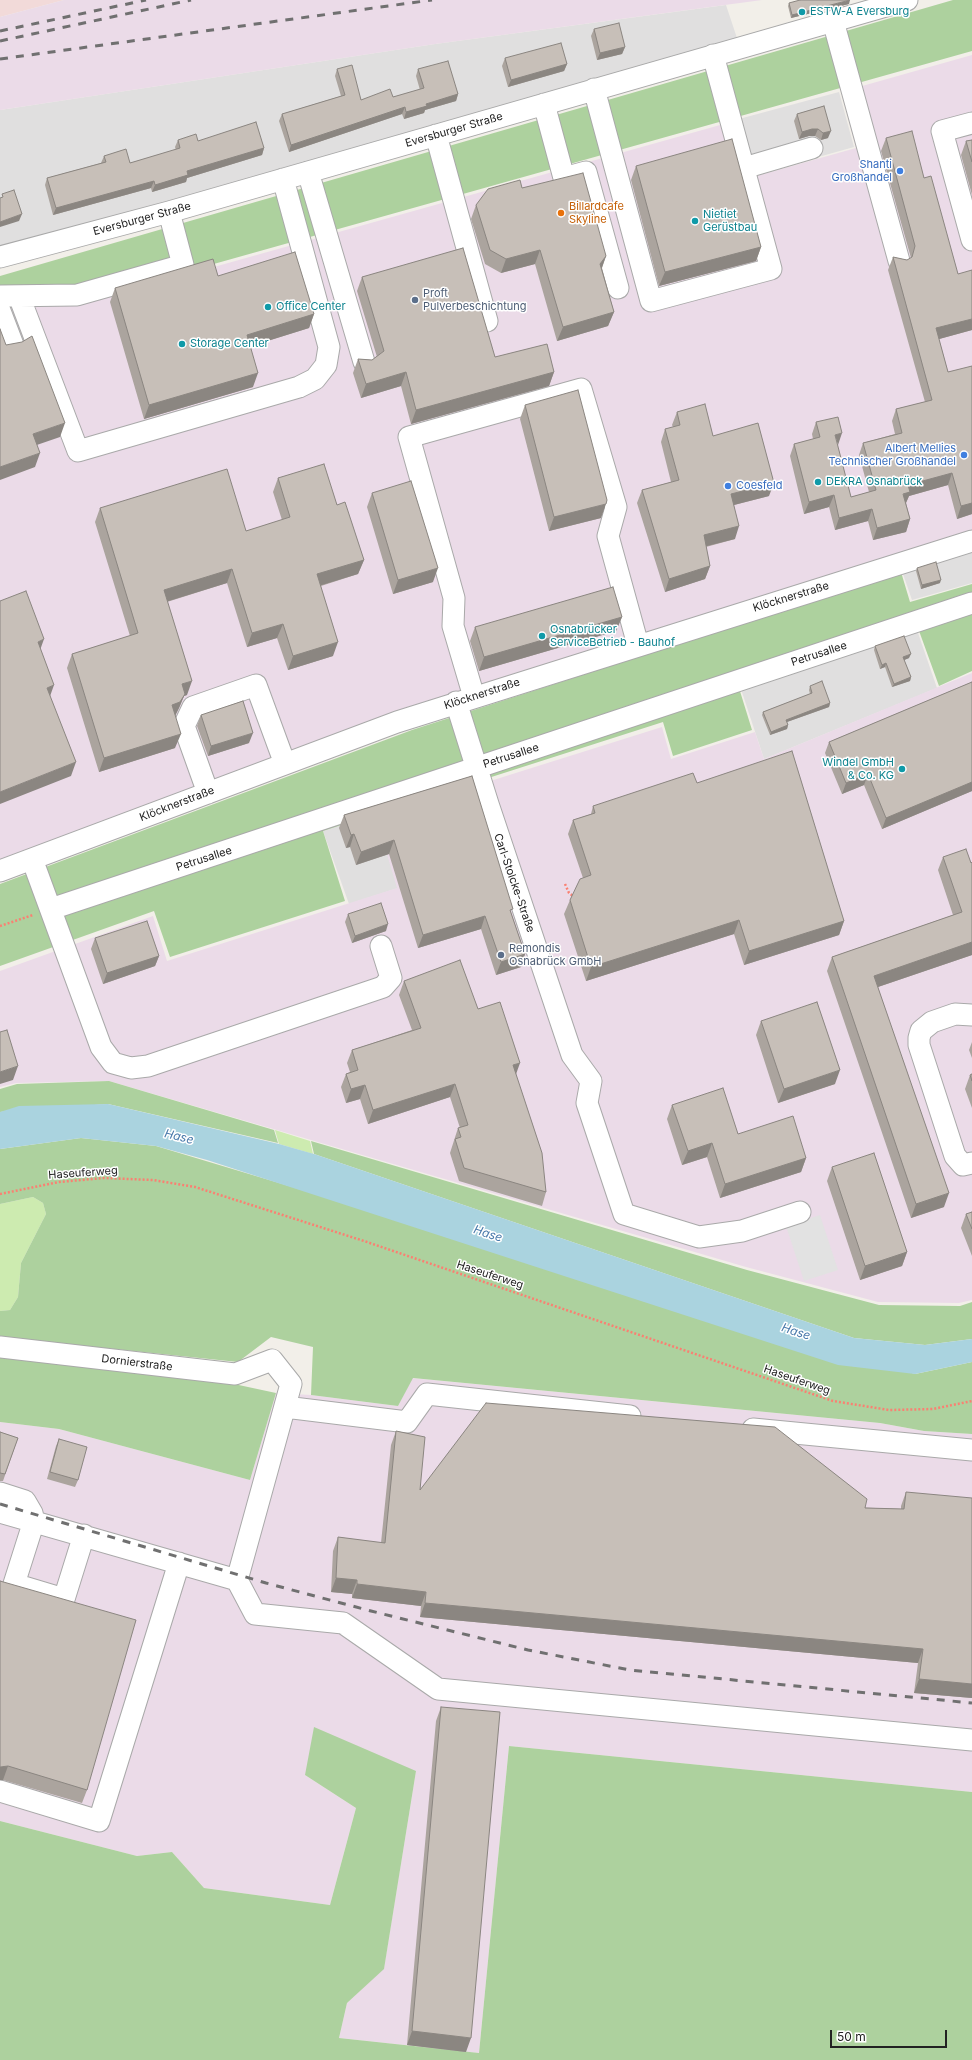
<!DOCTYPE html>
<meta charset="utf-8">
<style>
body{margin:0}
#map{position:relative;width:972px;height:2060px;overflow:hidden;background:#f2efe9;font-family:Inter,sans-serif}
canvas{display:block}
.scale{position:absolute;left:830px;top:2030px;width:117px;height:18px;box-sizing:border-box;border:2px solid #222;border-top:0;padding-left:5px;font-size:12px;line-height:14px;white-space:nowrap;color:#222;-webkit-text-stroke:3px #fff;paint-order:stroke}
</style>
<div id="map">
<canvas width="972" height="2060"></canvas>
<div class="scale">50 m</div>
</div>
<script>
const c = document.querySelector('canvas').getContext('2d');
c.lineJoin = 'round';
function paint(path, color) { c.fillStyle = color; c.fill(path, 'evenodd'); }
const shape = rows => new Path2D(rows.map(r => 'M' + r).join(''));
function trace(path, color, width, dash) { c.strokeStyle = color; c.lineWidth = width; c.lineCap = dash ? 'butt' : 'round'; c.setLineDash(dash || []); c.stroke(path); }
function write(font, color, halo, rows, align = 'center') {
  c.font = font + ' Inter,sans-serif'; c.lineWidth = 3; c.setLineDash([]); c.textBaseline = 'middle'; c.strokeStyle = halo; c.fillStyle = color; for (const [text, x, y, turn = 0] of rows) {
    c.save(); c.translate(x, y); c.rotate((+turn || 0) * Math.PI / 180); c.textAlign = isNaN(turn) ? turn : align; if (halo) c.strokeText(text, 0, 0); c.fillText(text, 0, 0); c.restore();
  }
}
paint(shape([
 [726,5,738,41,0,251,0,110,435,44],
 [839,92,854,147,754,175,739,119],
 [972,552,972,583,912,600,902,571],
 [917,630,937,688,764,759,741,689],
 [375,814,398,888,349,904,323,831]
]), '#e0dfdf');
paint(shape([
 [0,0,64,0,0,17]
]), '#f2dad9');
paint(shape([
 [64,0,762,0,435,44,0,110,0,17],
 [972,55,972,549,412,726,0,882,0,307,82,304,738,120,753,177,856,148,841,92],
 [972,673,972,1300,959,1303,878,1302,746,1267,109,1081,16,1083,0,1087,0,971,153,916,167,961,397,888,375,814,468,788,662,727,671,759,755,732,764,759],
 [412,1378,880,1423,924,1431,972,1434,972,1792,509,1746,479,2053,339,2038,347,2003,384,1968,416,1771,305,1775,356,1808,330,1905,204,1888,172,1852,137,1856,0,1821,0,1422,59,1429,250,1480,276,1393,311,1395,398,1406]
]), '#ebdbe8');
paint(shape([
 [275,1130,310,1141,313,1154,279,1144],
 [33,1197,43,1203,46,1214,21,1263,18,1297,10,1310,0,1311,0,1204]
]), '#cdebb0');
paint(shape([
 [953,0,972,0,972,51,82,301,0,303,0,276],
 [901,572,910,602,972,584,972,671,939,686,918,628,739,688,752,730,673,756,663,722,323,831,345,901,170,957,154,911,0,966,0,884,412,730],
 [109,1081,274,1130,278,1143,108,1104,0,1112,0,1089,17,1084],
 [81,1138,156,1146,915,1374,972,1362,972,1434,924,1431,880,1423,413,1378,398,1406,311,1395,313,1347,271,1337,238,1362,0,1337,0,1311,10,1310,18,1297,21,1263,46,1214,43,1203,33,1197,0,1204,0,1149],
 [311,1141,747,1270,879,1305,960,1306,972,1302,972,1339,925,1345,854,1338,314,1154],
 [0,1357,234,1384,276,1393,250,1480,59,1429,0,1422],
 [314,1727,416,1771,384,1969,347,2003,339,2038,479,2053,509,1746,972,1792,972,2060,0,2060,0,1821,137,1856,172,1852,204,1888,330,1905,356,1808,305,1775]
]), '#add19e');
paint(shape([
 [820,1215,838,1270,804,1281,786,1226]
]), '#e2e2e2');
paint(shape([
 [108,1104,279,1144,314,1154,854,1338,925,1345,972,1339,972,1362,915,1374,838,1365,207,1160,156,1146,81,1138,0,1149,0,1112,19,1106]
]), '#aad3df');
const minor = shape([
 [833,21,899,261],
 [594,89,651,301,771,269,713,55],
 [544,104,564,178,586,172,618,288],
 [972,123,942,131,972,240],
 [436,135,487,321],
 [744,168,812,148],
 [308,172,364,362],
 [0,257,169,212,907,0],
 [0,296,77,295,183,265,169,212],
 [19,296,78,451,299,387,315,379,326,365,329,347,283,179],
 [0,311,13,345],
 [474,697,453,626,454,598,409,437,581,389,616,507,608,536,638,645],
 [456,702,488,804,572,1055,591,1081,587,1103,624,1214,699,1237,742,1231,800,1212],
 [208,793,184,726,193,707,256,685,285,764],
 [32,859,101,1047,113,1063,131,1068,148,1066,383,987,391,978,381,946],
 [0,871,397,722,972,541],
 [51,909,972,603],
 [972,1015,955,1014,932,1022,921,1031,919,1038,919,1045,955,1156,963,1165,972,1163],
 [0,1347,235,1374,272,1360,291,1384,237,1580,255,1614,343,1623,438,1689,972,1740],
 [285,1407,407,1422,427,1394,630,1416],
 [753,1429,972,1450],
 [0,1493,25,1501,32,1513,34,1521,14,1584,64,1599,84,1535],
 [0,1512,237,1580],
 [0,1791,99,1821,179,1563]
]);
trace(minor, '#a9a9a9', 23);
trace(shape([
 [565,884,569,893,573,896],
 [0,926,33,915],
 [0,1194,59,1182,104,1178,153,1180,195,1187,364,1241,833,1401,889,1410,933,1409,972,1401]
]), '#fa8072', 2.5, [2, 2]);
trace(minor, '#fff', 21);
trace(shape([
 [0,31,146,0],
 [0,41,191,0],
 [0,59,432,0],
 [0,1504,266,1583,371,1611,528,1650,630,1670,972,1703]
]), '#707070', 3, [8, 8]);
paint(shape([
 [789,3,849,4,791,18,788,6],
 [594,29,625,47,622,54,597,60,591,36],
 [505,58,567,64,564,71,508,87,502,66],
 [337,69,361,100,393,97,420,90,416,76,418,69,458,94,456,101,425,110,424,113,404,119,402,114,289,152,279,121,282,114,341,96,335,76],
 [824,106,828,138,821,140,815,136,809,136,799,139,794,121,797,114],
 [886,138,924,178,972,330,939,339,948,372,972,368,972,514,957,519,948,485,909,496,906,503,910,519,906,532,873,540,868,521,835,530,829,507,804,514,790,456,794,444,813,439,812,434,816,422,837,445,851,497,869,492,859,455,863,443,895,434,892,421,896,409,925,402,888,270,893,257,907,260,911,258,881,151],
 [178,140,264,148,262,155,187,178,186,182,152,192,151,188,53,215,45,185,47,178,101,163,104,156,130,163,176,150,175,147],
 [972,140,972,195,961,155,966,141],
 [636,166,761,247,756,261,659,286,631,180],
 [522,188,606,256,602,268,614,312,608,326,557,341,535,264,501,273,485,264,471,219,476,205],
 [218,276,314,314,309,328,251,346,253,387,144,419,110,302,115,288],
 [362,277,495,357,554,372,549,386,411,424,401,386,361,398,353,373,358,359,372,360,377,357,357,291],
 [525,405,601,518,549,531,520,419],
 [677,412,713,436,769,496,734,505,735,539,706,547,710,566,705,579,665,592,637,503,642,490,671,482,661,442,665,429,673,427,672,425],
 [278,478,337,505,364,560,358,574,321,586,333,656,288,670,277,638,247,647,227,583,167,602,187,695,184,696,179,708,175,716,175,748,99,772,67,668,72,654,130,636,95,522,100,508,246,531,282,520,273,492],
 [372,493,433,582,393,594,367,507],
 [917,568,940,583,921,589,916,571],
 [622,617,616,631,479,671,470,641,475,627],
 [875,646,909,658,904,660,911,677,910,681,892,687,885,667,880,669,874,650],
 [972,682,972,791,882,829,864,785,842,794,825,753,829,742],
 [810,686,830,703,829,707,787,722,788,725,787,729,770,735,762,715,763,712,810,694,809,690],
 [201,715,249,743,208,756,197,726],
 [472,776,511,912,525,954,521,967,496,975,481,929,418,948,389,854,356,865,350,847,346,848,339,828,344,815],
 [697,783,844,921,839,935,744,965,734,934,586,981,564,914,570,900,583,878,568,834,573,820,591,814,593,806],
 [943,857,971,863,972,862,972,955,878,987,944,1207,911,1218,827,971,832,957,953,915,938,870],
 [348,914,386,931,352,943,345,922],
 [95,938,159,956,155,966,103,984,91,949],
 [404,981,478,1009,516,1074,546,1192,542,1206,459,1181,450,1153,458,1128,460,1128,450,1097,368,1124,360,1099,346,1103,341,1087,346,1074,350,1072,347,1063,352,1050,412,1030,399,995],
 [761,1021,835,1084,778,1103,756,1035],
 [972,1042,972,1058,969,1050],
 [972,1074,972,1108,965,1089,970,1075],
 [672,1105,738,1134,806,1158,801,1172,720,1198,707,1157,682,1165,667,1119],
 [832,1167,907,1252,902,1266,860,1280,827,1181],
 [972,1212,972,1256,961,1228,966,1214],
 [396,1431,420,1490,901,1509,901,1506,906,1492,972,1698,914,1693,918,1663,420,1617,421,1606,352,1598,352,1594,331,1592,333,1551,338,1537,381,1543,391,1445],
 [0,1432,18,1438,3,1481,0,1481],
 [59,1439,78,1480,75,1487,47,1479,56,1446],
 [0,1581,87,1790,82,1803,3,1780],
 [441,1707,466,2052,407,2045,436,1721]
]), '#aba49e');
paint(shape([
 [850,0,849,4,791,18,792,15],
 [625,47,622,54,597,60,600,53],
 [567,64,564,71,508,87,511,80],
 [458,94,456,101,425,110,424,113,404,119,406,112,426,104],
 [405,107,402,114,289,152,291,145],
 [812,129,818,129,815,136,809,136,799,139,802,132],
 [831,131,828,138,821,140,823,133],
 [264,148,262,155,187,178,186,182,152,192,155,185,187,171],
 [154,181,151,188,53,215,56,208],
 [22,214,19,221,0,227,0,222],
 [761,247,756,261,659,286,665,272],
 [540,250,535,264,501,273,506,259],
 [606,256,601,270,600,264],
 [614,312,608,326,557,341,563,327],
 [314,314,309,328,242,349,247,335],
 [972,319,972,330,932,341,936,328],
 [406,372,401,386,361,398,366,384],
 [554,372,549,386,411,424,416,410],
 [258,373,253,387,144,419,149,405],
 [65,423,60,437,28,448,33,434],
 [842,433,838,445,835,435],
 [40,453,35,467,0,480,0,467],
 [952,473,948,485,909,496,905,505,899,507,908,485],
 [774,483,769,496,726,507,731,494],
 [834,495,829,507,804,514,809,502],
 [972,503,972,514,957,519,961,506],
 [606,504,601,518,549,531,554,517],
 [872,509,868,521,835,530,839,518],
 [910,519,906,532,873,540,877,528],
 [739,526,735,539,699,548,704,535],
 [364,560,358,574,312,588,317,574],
 [710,566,705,579,665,592,669,579],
 [438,568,433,582,393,594,398,580],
 [232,569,227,583,159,604,164,590],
 [941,580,940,583,921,589,922,585],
 [622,617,616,631,479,671,484,657],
 [283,624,277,638,247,647,252,633],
 [44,639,39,653,38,642],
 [338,642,333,656,288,670,293,656],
 [911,654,909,658,902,661,903,657],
 [886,663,885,667,880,669,882,665],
 [911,677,910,681,892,687,894,684],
 [192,681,187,695,184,696,179,708,175,716,172,705,182,684],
 [54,685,49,699,47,688],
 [830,703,829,707,784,723,786,720],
 [788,725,787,729,770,735,771,732],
 [253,733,249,743,208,756,211,746],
 [181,734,175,748,99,772,104,758],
 [76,762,71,776,0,804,0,792],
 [868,774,864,785,842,794,846,783],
 [972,782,972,791,882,829,886,818],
 [354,834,350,847,346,848,351,835],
 [394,840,389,854,356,865,361,852],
 [485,916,481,929,418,948,423,935],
 [739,920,734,934,586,981,591,967],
 [844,921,839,935,744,965,749,951],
 [388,924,386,931,352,943,355,936],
 [972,942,972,955,869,990,874,976],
 [525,954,521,967,496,975,501,962],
 [159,956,155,966,103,984,107,973],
 [520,1063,515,1077,513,1065],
 [18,1066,13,1080,0,1084,0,1072],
 [840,1070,835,1084,778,1103,784,1089],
 [455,1084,450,1097,368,1124,373,1110],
 [365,1085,360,1099,346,1103,351,1089],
 [712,1143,707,1157,682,1165,688,1151],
 [806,1158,801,1172,720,1198,725,1184],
 [949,1193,944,1207,911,1218,916,1204],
 [907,1252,902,1266,860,1280,865,1266],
 [336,1578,357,1580,352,1594,331,1592],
 [357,1584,426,1592,421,1606,352,1598],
 [425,1603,923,1649,918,1663,420,1617],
 [919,1679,972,1684,972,1698,914,1693],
 [8,1766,3,1780,0,1780,0,1767],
 [412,2031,471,2038,466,2052,407,2045]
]), '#8b8681');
const building = shape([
 [800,0,850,0,792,15,789,3,800,0],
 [619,23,625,47,600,53,594,29,619,23],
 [561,43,567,64,511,80,505,58,561,43],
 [448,61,458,94,426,104,427,106,406,112,405,107,291,145,282,114,345,95,337,69,352,65,361,100,390,89,393,97,424,88,418,69,448,61],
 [824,106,831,131,823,133,818,129,812,129,802,132,797,114,824,106],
 [256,122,264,148,187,171,188,175,155,185,154,181,56,208,47,178,106,162,104,156,126,149,130,163,180,148,178,140,196,134,198,141,256,122],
 [912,131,924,178,931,176,958,274,972,270,972,319,936,328,948,372,972,366,972,503,961,506,952,473,908,485,910,492,903,494,910,519,877,528,872,509,839,518,834,495,809,502,794,444,820,437,816,422,838,417,842,433,835,435,851,497,876,490,863,443,902,433,896,409,932,400,893,257,907,260,912,257,915,246,886,138,912,131],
 [732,139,761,247,665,272,636,166,732,139],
 [972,140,972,162,966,141,972,140],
 [583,173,606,256,600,264,614,312,563,327,540,250,506,259,490,250,476,205,488,189,520,180,522,188,583,173],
 [14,190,22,214,0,222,0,198,3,197,2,194,14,190],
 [463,248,495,357,547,344,554,372,416,410,406,372,366,384,358,359,372,360,384,351,362,277,463,248],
 [295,252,314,314,247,335,258,373,149,405,115,288,213,259,218,276,295,252],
 [0,329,6,345,22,342,32,336,65,423,33,434,40,453,0,467,0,329],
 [578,390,607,500,606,504,554,517,525,405,578,390],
 [705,404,713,436,758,423,774,483,731,494,739,526,704,535,710,566,669,579,642,490,679,480,665,429,680,425,677,412,705,404],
 [324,464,337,505,345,502,364,560,317,574,338,642,293,656,283,624,252,633,232,569,164,590,192,681,182,684,185,694,180,702,172,705,181,734,104,758,72,654,138,633,100,508,227,469,246,531,290,517,278,478,324,464],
 [411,481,438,568,398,580,372,493,411,481],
 [936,562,941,580,922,585,917,568,936,562],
 [613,587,622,617,484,657,475,627,613,587],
 [26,591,44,639,38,642,54,685,47,688,76,762,0,792,0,601,26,591],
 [904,636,911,654,903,657,911,677,894,684,886,663,882,665,875,646,904,636],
 [822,681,830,703,786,720,788,725,771,732,763,712,812,693,810,686,822,681],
 [972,682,972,782,886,818,868,774,846,783,829,742,972,682],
 [243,701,253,733,211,746,201,715,243,701],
 [792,751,844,921,749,951,739,920,591,967,570,900,580,879,591,875,573,820,595,813,593,806,693,773,697,783,792,751],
 [472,776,513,909,510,910,525,954,501,962,485,916,423,935,394,840,361,852,354,834,351,835,344,815,472,776],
 [966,849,971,863,972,862,972,942,874,976,949,1193,916,1204,832,957,962,912,943,857,966,849],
 [381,903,388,924,355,936,348,914,381,903],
 [147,921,159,956,107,973,95,938,147,921],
 [460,960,478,1009,500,1002,520,1063,513,1065,542,1153,546,1192,464,1168,455,1139,461,1137,458,1128,468,1125,455,1084,373,1110,365,1085,351,1089,346,1074,358,1070,352,1050,421,1028,404,981,460,960],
 [817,1002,840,1070,784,1089,761,1021,817,1002],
 [7,1030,18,1066,0,1072,0,1032,7,1030],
 [972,1074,972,1081,970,1075,972,1074],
 [723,1088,738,1134,793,1116,806,1158,725,1184,712,1143,688,1151,672,1105,723,1088],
 [874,1153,907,1252,865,1266,832,1167,874,1153],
 [972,1212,972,1229,966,1214,972,1212],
 [486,1403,775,1427,867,1499,865,1508,904,1509,906,1492,972,1498,972,1684,919,1679,923,1649,425,1603,426,1592,357,1584,357,1580,336,1578,338,1537,385,1543,396,1431,425,1437,420,1490,486,1403],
 [0,1432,18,1438,5,1474,0,1473,0,1432],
 [59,1439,87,1447,78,1480,50,1472,59,1439],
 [0,1581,136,1620,87,1790,8,1766,0,1767,0,1581],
 [441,1707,500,1712,471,2038,412,2031,441,1707]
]);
paint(building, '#c7bfb8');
trace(building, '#8b8681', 1);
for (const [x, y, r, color] of [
 [802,12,4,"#0f9aa8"],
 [900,171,4,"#3f7fe0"],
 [561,213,4,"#e8710a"],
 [695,221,4,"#0f9aa8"],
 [415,300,4,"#5c6f8a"],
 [268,307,4,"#0f9aa8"],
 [182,344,4,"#0f9aa8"],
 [964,455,4,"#3f7fe0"],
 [818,482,4,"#0f9aa8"],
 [728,486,4,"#3f7fe0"],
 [542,636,4,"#0f9aa8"],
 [902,769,4,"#0f9aa8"],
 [501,955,4,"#5c6f8a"]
]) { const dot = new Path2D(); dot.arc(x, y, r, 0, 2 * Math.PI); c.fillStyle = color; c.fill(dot); trace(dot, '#fff', 1.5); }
write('11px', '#0d838f', '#fff', [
 ["ESTW-A Eversburg",810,12],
 ["Nietiet",703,215],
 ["Gerüstbau",703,228],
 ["Office Center",276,307],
 ["Storage Center",190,344],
 ["DEKRA Osnabrück",826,482],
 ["Osnabrücker",550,630],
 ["ServiceBetrieb - Bauhof",550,643],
 ["Windel GmbH",894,763,"right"],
 ["& Co. KG",894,776,"right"]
], 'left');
write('11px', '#222', '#fff', [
 ["Eversburger Straße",454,130,-16],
 ["Eversburger Straße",142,219,-15],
 ["Klöcknerstraße",791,597,-17],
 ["Petrusallee",819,654,-18],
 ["Klöcknerstraße",482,694,-18],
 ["Petrusallee",511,756,-18],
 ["Klöcknerstraße",177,804,-21],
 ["Petrusallee",204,859,-18],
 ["Carl-Stolcke-Straße",514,883,71],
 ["Haseuferweg",83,1173,-4],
 ["Haseuferweg",490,1275,18],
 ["Dornierstraße",137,1363,7],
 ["Haseuferweg",797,1380,19]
]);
write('11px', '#366cbe', '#fff', [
 ["Shanti",892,165],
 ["Großhandel",892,178],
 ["Albert Mellies",956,449],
 ["Technischer Großhandel",956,462],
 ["Coesfeld",736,486,"left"]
], 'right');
write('11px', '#c56008', '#fff', [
 ["Billardcafe",569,207],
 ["Skyline",569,220]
], 'left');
write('11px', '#4e5e75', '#fff', [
 ["Proft",423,294],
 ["Pulverbeschichtung",423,307],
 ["Remondis",509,949],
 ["Osnabrück GmbH",509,962]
], 'left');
write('italic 12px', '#4a7aab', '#fff', [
 ["Hase",179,1137,14],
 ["Hase",488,1234,18],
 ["Hase",796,1332,18]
]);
</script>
